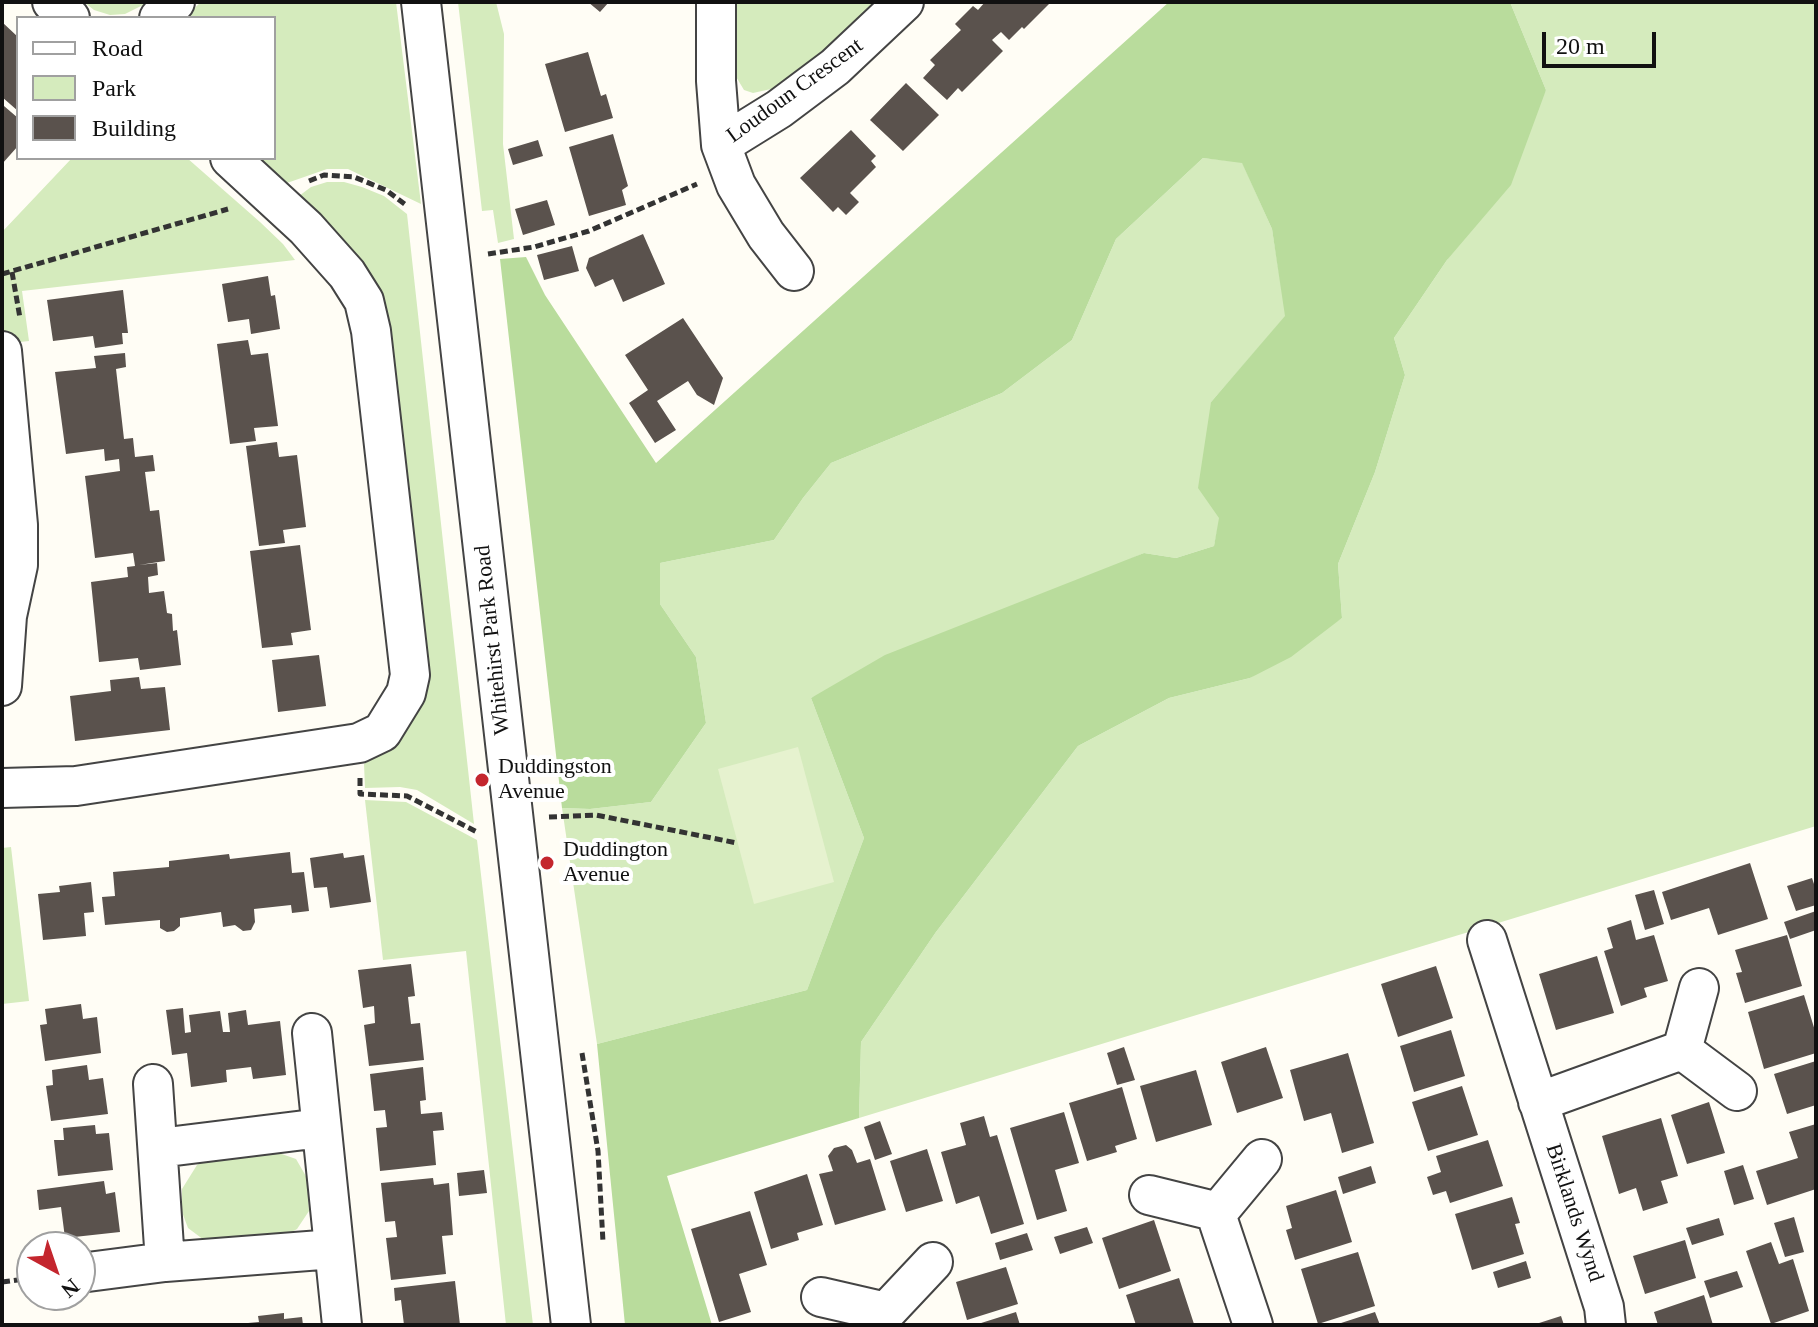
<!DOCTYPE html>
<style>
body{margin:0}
#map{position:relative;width:1818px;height:1327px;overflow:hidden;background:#fffdf5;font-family:"Times New Roman",serif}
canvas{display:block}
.frame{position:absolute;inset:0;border:4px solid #111;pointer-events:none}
.legend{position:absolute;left:16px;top:16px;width:260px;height:144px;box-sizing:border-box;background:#fff;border:2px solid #a0a0a0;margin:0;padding:10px 14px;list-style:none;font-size:24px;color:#111}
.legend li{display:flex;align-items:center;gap:16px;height:40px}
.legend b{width:40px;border:2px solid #a0a0a0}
.north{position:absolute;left:16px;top:1231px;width:80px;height:80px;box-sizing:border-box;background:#fff;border:2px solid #a0a0a0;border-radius:50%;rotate:140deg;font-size:22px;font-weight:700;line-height:32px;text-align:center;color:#111}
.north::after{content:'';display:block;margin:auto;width:28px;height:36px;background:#c4262e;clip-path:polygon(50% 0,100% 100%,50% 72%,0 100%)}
.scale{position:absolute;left:1542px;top:32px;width:114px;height:36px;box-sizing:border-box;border:4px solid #111;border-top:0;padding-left:10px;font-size:24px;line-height:28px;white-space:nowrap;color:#111;-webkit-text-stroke:6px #fff;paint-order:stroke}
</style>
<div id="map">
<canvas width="1818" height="1327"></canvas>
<div class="frame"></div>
<ul class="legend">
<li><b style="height:10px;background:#fff"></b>Road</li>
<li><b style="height:22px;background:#d5ebbd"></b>Park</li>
<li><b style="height:22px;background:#5a524d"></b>Building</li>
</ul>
<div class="north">N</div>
<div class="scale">20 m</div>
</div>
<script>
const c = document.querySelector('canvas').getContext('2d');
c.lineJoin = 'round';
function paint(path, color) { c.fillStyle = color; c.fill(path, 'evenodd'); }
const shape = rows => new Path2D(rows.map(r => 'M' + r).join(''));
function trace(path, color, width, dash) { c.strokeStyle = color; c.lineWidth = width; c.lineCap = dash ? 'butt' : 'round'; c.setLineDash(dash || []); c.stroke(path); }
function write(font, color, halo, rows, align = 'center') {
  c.font = font + ' "Times New Roman",serif'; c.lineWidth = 8; c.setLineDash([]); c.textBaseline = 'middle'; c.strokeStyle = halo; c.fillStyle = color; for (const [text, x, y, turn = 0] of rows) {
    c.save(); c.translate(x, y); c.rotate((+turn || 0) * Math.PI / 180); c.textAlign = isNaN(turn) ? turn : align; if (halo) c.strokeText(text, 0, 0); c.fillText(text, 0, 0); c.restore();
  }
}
paint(shape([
 [84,2,149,2,125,14,110,15,94,10],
 [201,2,396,2,421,204,348,169,327,169,287,183,259,158,274,158,274,18,184,18],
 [458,2,496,2,504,34,503,144,514,239,498,243,493,210,482,211],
 [732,2,881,2,844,36,780,87,753,93,744,90,735,75],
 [1510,2,1816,2,1816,826,859,1118,861,1042,936,932,1078,746,1169,698,1250,678,1342,618,1338,564,1375,472,1405,375,1394,338,1447,260,1546,90],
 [72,158,187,158,260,222,283,244,295,260,22,291,29,341,2,344,2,232],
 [1203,158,1242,162,1272,229,1286,316,1211,402,1220,518,1214,546,1176,558,1144,553,811,698,864,838,807,990,597,1044,562,808,590,809,651,802,706,723,696,657,660,604,660,563,774,540,803,498,831,463,1002,393,1072,340,1116,239],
 [327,182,344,182,362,187,384,196,407,214,474,824,417,790,400,787,365,788,364,764,387,749,405,730,360,265,335,232,299,196,311,187],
 [365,800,406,802,477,840,533,1325,506,1325,466,951,383,960],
 [11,847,29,1001,2,1004,2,848],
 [276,1152,296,1159,307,1178,309,1211,297,1229,288,1234,215,1242,204,1240,188,1228,182,1212,182,1189,197,1165,205,1160]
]), '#d5ebbd');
paint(shape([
 [1169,2,1510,2,1546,90,1511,185,1447,260,1394,338,1405,375,1375,472,1338,564,1342,618,1291,657,1250,678,1169,698,1078,746,936,932,861,1042,859,1118,667,1176,712,1325,625,1325,597,1044,807,990,864,838,811,698,885,655,1144,553,1176,558,1214,546,1219,518,1198,488,1211,402,1285,316,1272,229,1242,163,1203,158,1116,239,1072,340,1002,393,831,463,803,498,774,540,660,563,660,604,696,657,706,723,651,802,590,809,562,808,500,259,526,257,545,295,656,463]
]), '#b9dc9c');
paint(shape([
 [798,747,834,882,754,904,718,769]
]), '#e6f2cf');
paint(shape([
 [588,2,609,2,600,12],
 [985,2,1051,2,1024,29,1022,27,1009,40,1001,32,992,40,1003,51,962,92,958,88,947,100,923,78,935,65,930,60,961,30,955,24,973,6,978,10],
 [2,22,18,37,18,111,2,97],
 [588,52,601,96,606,94,613,118,565,132,545,64],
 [906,83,939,115,903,151,870,120],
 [4,106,18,118,18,146,2,164,2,109],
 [851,130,876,156,871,161,876,167,850,193,859,202,846,215,838,207,833,212,800,178],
 [613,134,628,186,622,190,626,205,589,216,569,147],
 [538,140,543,156,513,165,508,149],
 [547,200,555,225,523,235,515,209],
 [643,234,665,284,623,302,613,279,595,287,586,268,589,258],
 [572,246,579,271,544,280,537,255],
 [268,276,271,296,275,295,280,329,251,334,249,319,228,322,222,284],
 [123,290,128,333,122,333,123,344,95,348,93,336,53,341,47,300],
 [683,318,723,378,714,405,697,395,688,381,657,401,676,430,655,443,629,403,648,390,625,355],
 [248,340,251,355,268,353,278,426,254,428,256,441,230,444,217,344],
 [125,353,126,367,116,369,124,439,133,438,135,457,153,455,155,471,145,472,150,511,159,510,165,561,139,565,157,563,158,575,148,577,149,593,164,591,167,613,172,614,173,631,177,630,181,665,140,670,138,658,99,662,95,621,91,582,128,577,127,567,135,566,133,553,95,558,85,476,120,471,119,459,105,461,104,449,66,454,55,372,96,368,94,356],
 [277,442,279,457,297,455,306,527,283,530,285,543,259,546,246,446],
 [300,545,311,630,291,633,293,645,262,648,250,551],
 [319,655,326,706,278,712,272,660],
 [139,677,141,689,165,687,170,730,75,741,70,696,111,691,110,680],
 [290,852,292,873,304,872,309,911,292,913,291,905,254,909,255,922,251,930,243,931,235,925,223,927,221,912,180,918,180,926,174,931,167,932,160,928,160,920,105,925,102,897,115,896,113,872,169,867,169,861,229,854,230,859],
 [343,853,344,858,364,855,371,902,330,908,327,887,314,888,310,858],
 [1750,863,1768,919,1718,935,1709,908,1671,920,1662,892],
 [1812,878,1816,890,1816,905,1796,911,1787,886],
 [91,882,94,912,84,913,86,936,43,940,38,894,60,892,59,886],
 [1654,890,1664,924,1645,930,1635,895],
 [1816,911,1816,930,1790,939,1784,922],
 [1631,920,1636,940,1654,935,1668,981,1644,988,1647,997,1621,1006,1604,951,1613,948,1607,928],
 [1787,935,1802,986,1745,1003,1736,973,1742,972,1735,950],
 [1597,956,1614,1013,1556,1030,1539,974],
 [411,964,415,996,408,997,411,1024,420,1023,424,1060,369,1066,364,1025,375,1023,374,1006,363,1008,358,970],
 [1436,966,1453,1018,1398,1037,1381,984],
 [1804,995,1816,1034,1816,1053,1764,1069,1748,1012],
 [81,1004,83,1019,97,1017,101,1053,45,1061,40,1025,47,1024,45,1009],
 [183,1008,185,1033,191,1032,189,1015,220,1011,223,1032,230,1032,228,1013,246,1010,248,1025,280,1021,286,1075,253,1079,251,1067,226,1070,227,1082,191,1087,187,1053,172,1055,166,1010],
 [1451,1030,1465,1076,1414,1092,1400,1046],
 [1124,1047,1135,1080,1117,1085,1107,1053],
 [1266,1047,1283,1098,1237,1113,1221,1062],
 [1348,1053,1374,1143,1342,1153,1331,1113,1304,1121,1290,1070],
 [1816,1061,1816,1105,1787,1114,1774,1074],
 [87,1065,89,1080,103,1078,108,1114,51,1121,46,1086,53,1085,52,1070],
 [423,1067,426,1100,420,1101,421,1114,442,1112,444,1130,433,1131,436,1165,380,1171,376,1128,387,1127,385,1110,374,1111,370,1074],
 [1196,1070,1212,1125,1156,1142,1140,1086],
 [1462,1086,1478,1135,1428,1151,1412,1102],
 [1122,1087,1137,1139,1115,1146,1117,1152,1087,1161,1069,1103],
 [1709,1102,1725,1153,1687,1164,1671,1115],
 [1064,1112,1079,1163,1055,1170,1067,1211,1037,1220,1010,1128],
 [984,1116,990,1137,997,1135,1024,1224,991,1234,979,1196,956,1204,941,1152,966,1145,960,1123],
 [1661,1118,1678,1176,1661,1181,1668,1203,1643,1211,1636,1188,1619,1194,1602,1136],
 [880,1121,892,1154,875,1160,864,1127],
 [1816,1124,1816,1189,1767,1205,1756,1171,1798,1158,1789,1132],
 [95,1125,96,1134,109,1133,113,1170,58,1176,54,1140,64,1140,63,1128],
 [1488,1140,1503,1186,1450,1203,1446,1191,1433,1195,1427,1177,1441,1172,1436,1156],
 [846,1145,852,1150,857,1163,870,1159,886,1210,835,1225,819,1174,833,1171,828,1156,834,1148],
 [927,1149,943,1201,906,1212,890,1161],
 [1743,1165,1754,1199,1734,1205,1724,1171],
 [1371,1166,1376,1183,1343,1194,1338,1177],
 [484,1170,487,1193,459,1196,457,1173],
 [807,1174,823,1225,797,1233,799,1240,771,1249,754,1192],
 [433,1178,434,1185,449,1183,453,1235,442,1236,446,1274,391,1280,386,1238,397,1237,395,1221,385,1222,381,1183],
 [104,1181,106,1194,115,1192,120,1232,65,1238,61,1207,39,1210,37,1190],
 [1336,1190,1352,1242,1295,1260,1286,1230,1292,1228,1286,1206],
 [1512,1197,1520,1223,1515,1224,1524,1254,1472,1270,1455,1214],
 [750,1211,767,1265,739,1274,751,1312,719,1322,691,1229],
 [1794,1217,1804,1252,1785,1257,1774,1223],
 [1719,1218,1724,1235,1692,1245,1686,1228],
 [1154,1220,1171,1271,1119,1289,1102,1238],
 [1087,1227,1093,1243,1060,1254,1054,1237],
 [1027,1233,1033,1250,1000,1260,995,1243],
 [1685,1240,1696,1278,1645,1294,1633,1256],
 [1771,1242,1779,1264,1793,1259,1809,1311,1771,1324,1746,1251],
 [1358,1252,1375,1306,1318,1324,1301,1269],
 [1526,1261,1531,1278,1498,1288,1493,1272],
 [1006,1267,1018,1304,967,1320,956,1282],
 [1737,1271,1743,1287,1710,1298,1704,1281],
 [1179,1278,1194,1324,1136,1325,1126,1295],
 [455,1281,460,1325,404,1325,401,1300,395,1301,394,1288],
 [1704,1295,1713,1325,1658,1325,1654,1312],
 [1016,1312,1020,1325,978,1325,978,1324],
 [1375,1312,1380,1325,1338,1325,1338,1324],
 [284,1313,284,1319,302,1317,303,1325,248,1325,248,1323,259,1322,258,1316],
 [1561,1316,1564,1325,1536,1325,1536,1324]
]), '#5a524d');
const minor = shape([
 [52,2,70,18],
 [421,2,571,1325],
 [716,2,716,81,721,145,736,185,766,235,794,271],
 [159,18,175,2],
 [721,145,779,109,835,67,904,2],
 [2,351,18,525,18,565,7,616,2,686],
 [2,788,76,786,359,743,382,732,406,693,410,675,371,331,364,301,347,274,306,228,230,158],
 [1487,940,1604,1307,1606,1325],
 [312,1033,342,1325],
 [1682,1050,1699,988],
 [153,1084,165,1262],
 [1538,1102,1682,1050,1737,1091],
 [159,1148,321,1128],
 [1149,1195,1218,1212,1262,1159],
 [1215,1211,1253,1325],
 [80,1273,165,1262,334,1249],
 [821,1297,886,1312,933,1262]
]);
trace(minor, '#444', 42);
trace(shape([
 [309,181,324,175,354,177,386,190,406,205],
 [488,254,534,247,589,231,697,184],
 [12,272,20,318],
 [2,274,228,209],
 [360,778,360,794,407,796,477,832],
 [549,817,596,815,737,843],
 [582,1053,598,1151,603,1242],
 [2,1282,32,1278]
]), '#333', 5, [8, 4]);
trace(minor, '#fff', 38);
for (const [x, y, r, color] of [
 [482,780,8,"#c4262e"],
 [547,863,8,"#c4262e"]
]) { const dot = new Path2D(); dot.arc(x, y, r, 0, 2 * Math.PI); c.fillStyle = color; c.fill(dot); trace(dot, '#fff', 3); }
write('22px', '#111', '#fff', [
 ["Loudoun Crescent",795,91,-36],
 ["Whitehirst Park Road",493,640,-96],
 ["Birklands Wynd",1574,1213,72]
]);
write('22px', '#111', '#fff', [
 ["Duddingston",498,767],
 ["Avenue",498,792],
 ["Duddington",563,850],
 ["Avenue",563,875]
], 'left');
</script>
